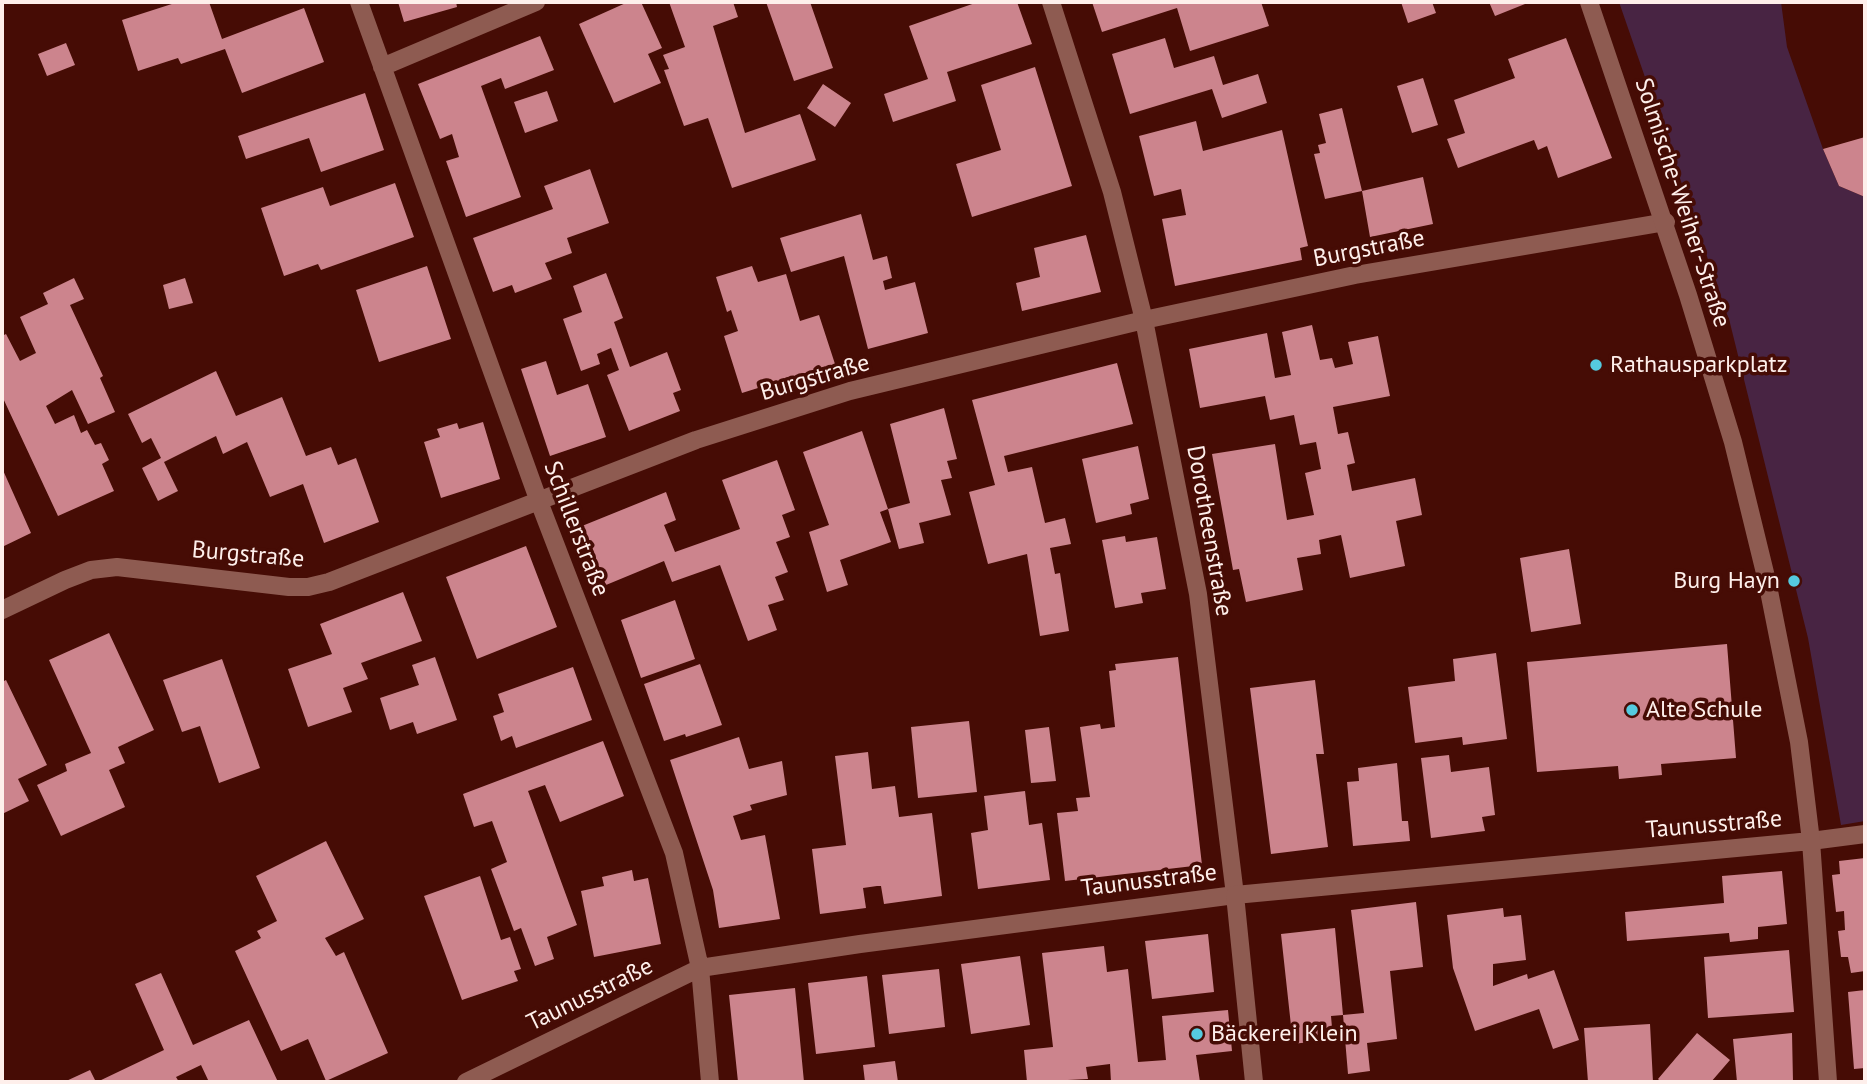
<!DOCTYPE html>
<meta charset="utf-8">
<style>
body{margin:0}
#map{position:relative;width:1867px;height:1084px;overflow:hidden;background:#460c05;font-family:"PT Sans",sans-serif}
canvas{display:block}
.frame{position:absolute;inset:0;border:4px solid #feefeb;pointer-events:none}
</style>
<div id="map">
<canvas width="1867" height="1084"></canvas>
<div class="frame"></div>
</div>
<script>
const c = document.querySelector('canvas').getContext('2d');
c.lineJoin = 'round';
function paint(path, color) { c.fillStyle = color; c.fill(path, 'evenodd'); }
const shape = rows => new Path2D(rows.map(r => 'M' + r).join(''));
function trace(path, color, width, dash) { c.strokeStyle = color; c.lineWidth = width; c.lineCap = dash ? 'butt' : 'round'; c.setLineDash(dash || []); c.stroke(path); }
function write(font, color, halo, rows, align = 'center') {
  c.font = font + ' "PT Sans",sans-serif'; c.lineWidth = 7; c.setLineDash([]); c.textBaseline = 'middle'; c.strokeStyle = halo; c.fillStyle = color; for (const [text, x, y, turn = 0] of rows) {
    c.save(); c.translate(x, y); c.rotate((+turn || 0) * Math.PI / 180); c.textAlign = isNaN(turn) ? turn : align; if (halo) c.strokeText(text, 0, 0); c.fillText(text, 0, 0); c.restore();
  }
}
paint(shape([
 [1619,2,1781,2,1787,47,1823,149,1839,186,1865,197,1865,821,1841,825,1808,638,1730,323]
]), '#482443');
paint(shape([
 [178,2,209,2,222,39,304,8,324,62,242,93,225,49,181,64,178,58,138,71,122,20],
 [398,2,456,2,457,7,404,22],
 [628,2,641,2,662,48,648,54,661,83,614,103,579,24],
 [669,2,733,2,738,17,713,26,745,133,800,114,816,160,732,188,708,118,684,126,664,70,669,69,663,55,685,47],
 [766,2,810,2,833,68,794,81],
 [978,2,1017,2,1032,44,947,72,956,101,893,122,884,94,928,79,909,26],
 [1092,2,1261,2,1269,26,1190,51,1177,8,1102,32],
 [1401,2,1432,2,1436,13,1408,23],
 [1489,2,1530,2,1495,16],
 [540,36,554,70,505,89,501,78,481,86,521,197,466,217,446,161,459,157,452,134,440,139,418,84],
 [1165,38,1174,68,1214,56,1223,85,1258,74,1267,103,1222,118,1212,89,1130,114,1112,54],
 [1566,38,1612,158,1558,178,1547,146,1538,150,1534,140,1458,168,1447,139,1465,133,1454,100,1515,78,1508,59],
 [66,43,75,65,47,76,38,54],
 [1035,67,1072,186,972,217,956,164,1001,150,981,85],
 [1423,78,1438,125,1412,133,1397,86],
 [823,84,851,103,835,127,807,108],
 [547,91,558,121,525,133,514,102],
 [365,93,384,150,321,172,309,138,246,159,238,136],
 [1342,108,1362,191,1423,177,1433,224,1370,237,1362,191,1325,199,1314,154,1320,153,1318,145,1326,143,1319,114],
 [1196,121,1203,151,1282,130,1308,246,1300,248,1302,260,1175,286,1162,219,1186,215,1181,189,1154,196,1139,136],
 [1865,137,1865,197,1839,186,1823,149],
 [590,169,609,223,567,238,572,253,545,263,552,279,515,293,512,285,493,292,473,238,553,209,544,186],
 [395,183,414,237,321,270,318,264,284,276,261,208,323,187,330,206],
 [861,214,873,260,887,256,892,278,883,281,885,290,915,282,928,333,868,349,844,256,791,272,780,238],
 [1086,235,1101,292,1022,311,1016,283,1040,277,1034,248],
 [427,266,451,339,379,362,356,290],
 [752,266,758,282,786,274,800,321,819,315,835,364,742,393,724,336,738,331,731,310,727,312,716,277],
 [606,273,623,318,614,322,630,367,667,352,681,390,673,393,680,411,629,431,607,375,619,370,611,348,597,354,600,364,581,371,563,319,582,312,573,286],
 [74,278,84,299,70,305,103,376,100,378,115,412,88,424,72,390,46,406,55,424,74,415,81,433,87,430,95,445,101,443,109,460,102,464,114,491,58,516,2,396,2,336,6,334,20,361,36,353,20,317,48,304,43,293],
 [185,278,193,303,169,309,163,285],
 [1312,325,1320,360,1332,358,1335,368,1353,364,1348,342,1378,336,1390,396,1333,407,1338,434,1348,432,1355,463,1347,465,1352,491,1415,478,1422,515,1396,521,1405,566,1350,578,1341,535,1319,540,1321,554,1297,558,1303,590,1246,602,1239,569,1233,570,1212,454,1275,444,1287,520,1314,515,1305,473,1321,469,1316,442,1300,445,1294,415,1270,420,1265,396,1200,408,1189,349,1267,333,1275,378,1291,375,1282,332],
 [546,361,557,395,588,384,606,437,550,456,521,369],
 [1117,363,1133,424,1004,456,1008,472,1032,467,1045,523,1065,518,1071,544,1050,548,1055,574,1060,573,1069,631,1040,636,1027,554,988,564,969,492,995,485,972,400],
 [216,371,236,416,282,397,306,456,331,447,338,465,356,458,379,522,324,543,303,484,270,497,247,442,223,454,216,436,164,462,178,491,158,501,142,468,161,458,151,438,142,443,128,414],
 [944,408,957,459,947,461,952,478,941,480,951,515,919,523,924,543,899,549,888,509,880,512,891,542,840,560,848,585,827,592,809,532,829,525,803,452,862,431,888,509,910,503,890,424],
 [483,422,500,479,441,498,424,442,440,437,437,429,457,423,459,429],
 [1138,446,1149,499,1130,504,1132,514,1096,523,1082,459],
 [777,460,795,510,782,515,790,537,776,542,788,572,775,577,784,600,768,605,777,630,748,641,720,565,672,582,664,561,606,585,582,526,666,492,676,520,664,525,675,552,740,529,722,480],
 [2,468,31,533,2,547],
 [1125,536,1126,542,1157,537,1166,589,1141,593,1143,603,1115,608,1102,540],
 [526,546,557,627,477,659,446,577],
 [1569,549,1581,624,1531,632,1520,558],
 [403,592,422,641,361,663,368,679,343,688,352,712,308,727,288,669,332,654,320,624],
 [675,600,695,659,641,678,621,620],
 [109,633,154,730,118,747,125,763,109,770,125,807,61,836,37,785,67,771,65,764,91,753,49,660],
 [1727,644,1736,758,1661,764,1662,775,1619,779,1618,766,1537,772,1527,662],
 [1496,653,1507,739,1463,745,1462,737,1415,743,1408,687,1455,681,1453,659],
 [435,657,457,720,417,734,413,722,390,730,380,698,419,685,412,665],
 [1178,657,1202,865,1065,881,1057,813,1078,811,1076,798,1090,797,1080,727,1100,724,1101,729,1115,727,1109,671,1116,670,1115,664],
 [222,659,260,768,219,783,200,726,182,732,163,680],
 [700,664,722,725,686,737,685,734,664,741,644,684],
 [573,667,592,720,516,748,512,736,501,741,493,716,504,712,498,694],
 [6,680,47,765,18,779,29,801,2,814,2,682],
 [1315,680,1324,754,1316,754,1328,847,1271,854,1250,688],
 [969,721,977,792,918,798,911,727],
 [1049,727,1056,781,1031,783,1025,730],
 [739,737,749,769,782,761,787,795,750,805,752,810,733,816,741,840,765,835,780,919,719,928,713,890,670,760],
 [603,741,624,796,560,822,545,785,528,791,577,925,547,937,554,959,535,966,521,928,514,931,491,869,507,862,492,821,474,827,463,794],
 [868,752,872,789,895,786,899,817,932,813,942,896,884,904,881,886,877,886,863,888,866,908,820,914,812,849,846,845,835,756],
 [1449,755,1451,772,1489,767,1495,815,1482,817,1485,831,1431,838,1421,758],
 [1397,763,1402,821,1408,821,1410,841,1353,846,1347,782,1359,781,1358,768],
 [1025,791,1029,825,1042,823,1050,880,978,889,971,833,988,830,984,796],
 [326,841,364,919,325,938,336,956,344,952,388,1053,326,1081,308,1039,281,1051,235,951,261,938,257,931,277,921,256,876],
 [1865,858,1865,971,1851,973,1848,957,1841,957,1838,931,1845,930,1844,911,1836,912,1832,875,1840,874,1839,861],
 [632,870,634,881,648,878,661,944,594,957,581,891,604,886,602,877],
 [1782,871,1787,924,1758,927,1758,939,1730,942,1729,933,1627,941,1625,912,1724,903,1722,876],
 [480,876,501,940,510,937,521,969,514,971,518,981,462,1000,424,896],
 [1416,902,1423,967,1390,971,1397,1039,1367,1043,1370,1071,1348,1074,1343,1015,1331,1016,1333,1039,1293,1044,1281,934,1335,928,1343,1015,1364,1013,1351,910],
 [1503,908,1504,917,1521,915,1526,960,1493,964,1493,986,1527,974,1528,979,1554,970,1579,1040,1553,1049,1539,1009,1475,1031,1453,968,1447,915],
 [1208,934,1214,992,1152,999,1145,941],
 [1104,946,1107,972,1128,969,1138,1062,1166,1060,1162,1016,1228,1010,1232,1051,1196,1055,1200,1082,1111,1082,1110,1064,1086,1067,1088,1079,1027,1082,1024,1050,1053,1047,1042,953],
 [1789,950,1794,1012,1708,1018,1704,957],
 [1020,956,1030,1025,971,1034,961,964],
 [939,969,945,1027,889,1034,882,975],
 [161,973,193,1045,249,1020,278,1082,209,1082,201,1065,176,1077,179,1082,97,1082,164,1050,135,984],
 [867,976,875,1047,816,1054,808,983],
 [795,988,804,1082,738,1082,729,995],
 [1865,990,1865,1068,1854,1069,1848,992],
 [1650,1024,1653,1082,1588,1082,1584,1028],
 [1697,1033,1730,1060,1711,1082,1661,1082,1658,1079],
 [1792,1033,1793,1082,1737,1082,1733,1039],
 [895,1061,898,1082,865,1082,863,1065],
 [90,1070,96,1082,64,1082]
]), '#cc848d');
trace(shape([
 [359,2,538,499,674,853,700,968,710,1082],
 [382,67,536,2],
 [2,610,65,580,91,570,117,567,289,587,308,587,329,582,696,440,850,391,1144,320,1355,275,1666,222],
 [1811,841,1865,834],
 [466,1082,700,968,860,944,1235,895,1198,594,1144,320,1112,192,1051,2]
]), '#8e5b51', 18);
trace(shape([
 [1589,2,1688,295,1733,442,1767,581,1799,742,1811,841,1828,1082],
 [1254,1082,1235,895,1811,841]
]), '#8e5b51', 18);
for (const [x, y, r, color] of [
 [1596,365,7,"#55cadf"],
 [1794,581,7,"#55cadf"],
 [1632,710,7,"#55cadf"],
 [1197,1034,7,"#55cadf"]
]) { const dot = new Path2D(); dot.arc(x, y, r, 0, 2 * Math.PI); c.fillStyle = color; c.fill(dot); trace(dot, '#460c05', 2.5); }
write('24px', '#feefeb', '#460c05', [
 ["Solmische-Weiher-Straße",1682,203,72],
 ["Burgstraße",1369,249,-11],
 ["Burgstraße",815,378,-16],
 ["Schillerstraße",576,529,69],
 ["Dorotheenstraße",1209,531,80],
 ["Burgstraße",248,555,5],
 ["Taunusstraße",1714,825,-5],
 ["Taunusstraße",1149,881,-7],
 ["Taunusstraße",590,995,-26]
]);
write('24px', '#feefeb', '#460c05', [
 ["Rathausparkplatz",1610,365],
 ["Burg Hayn",1780,581,"right"],
 ["Alte Schule",1646,710],
 ["Bäckerei Klein",1211,1034]
], 'left');
</script>
